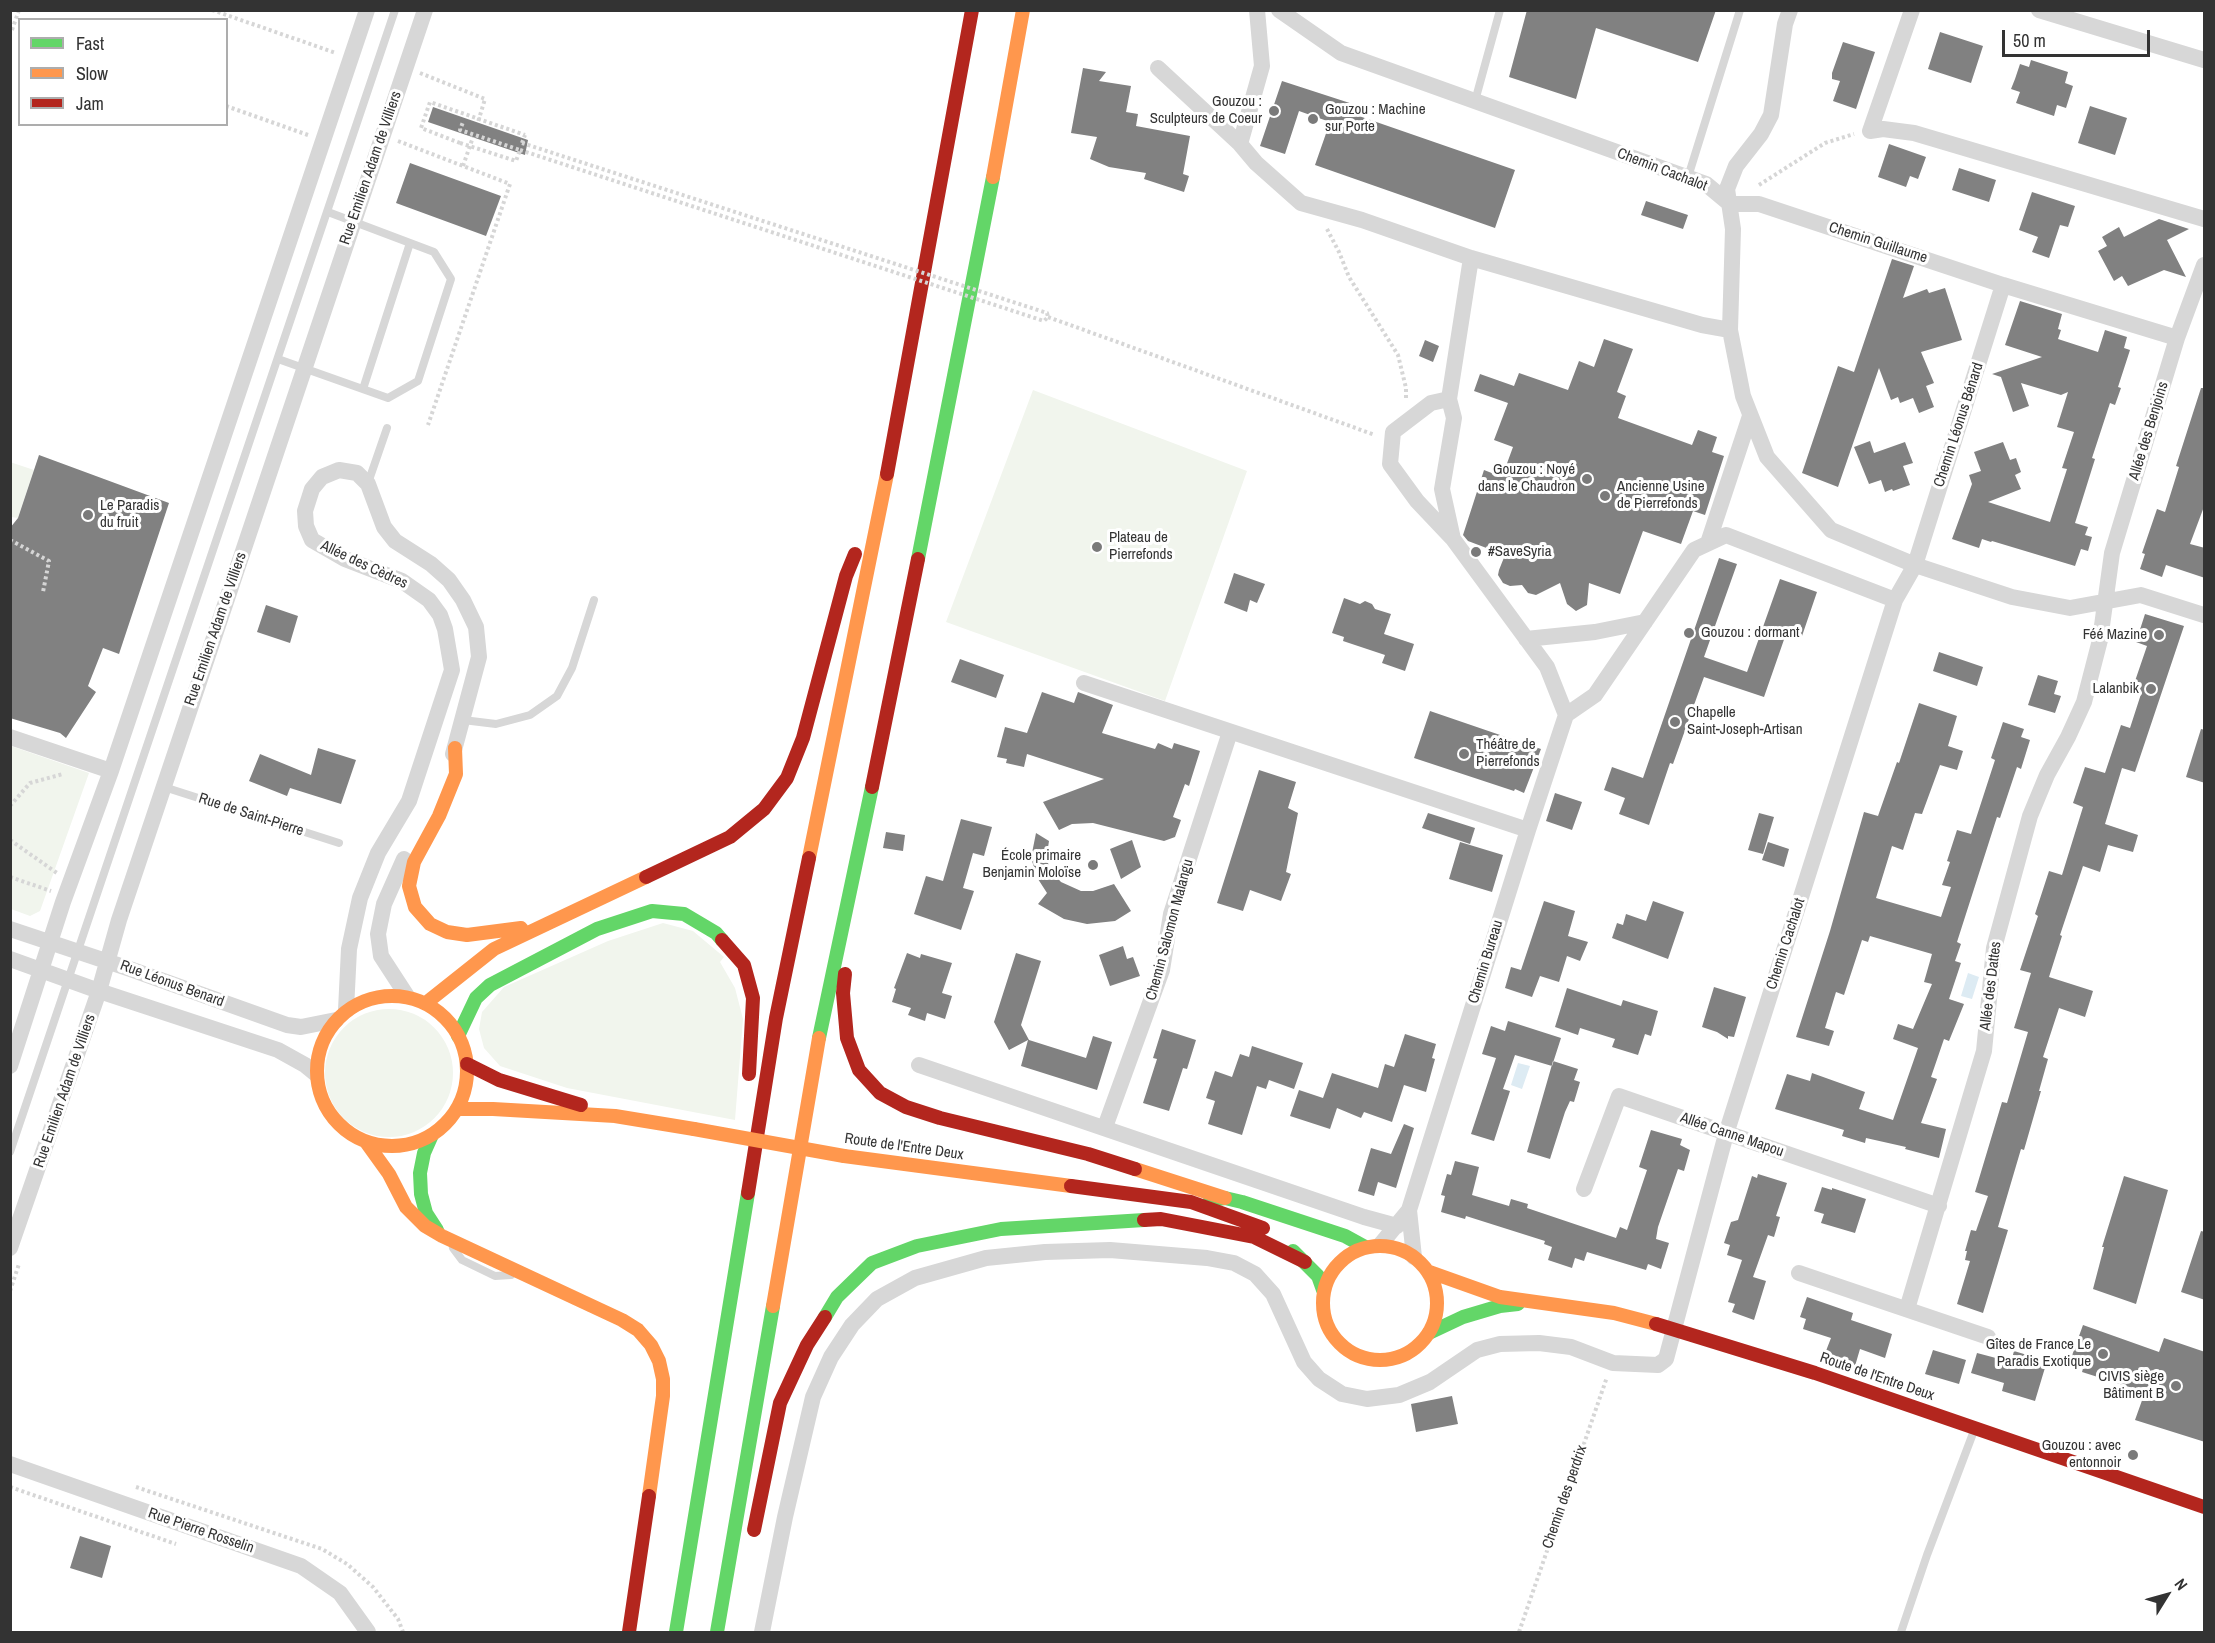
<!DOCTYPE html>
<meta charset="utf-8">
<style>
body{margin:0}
#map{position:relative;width:2215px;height:1643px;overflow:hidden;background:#fff;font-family:"Archivo Narrow",sans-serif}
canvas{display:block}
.frame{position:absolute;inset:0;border:12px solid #333;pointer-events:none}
.legend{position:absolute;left:18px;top:18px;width:210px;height:108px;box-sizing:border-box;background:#fff;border:2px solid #adadad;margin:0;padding:8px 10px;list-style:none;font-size:18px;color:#333}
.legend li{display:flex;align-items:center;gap:12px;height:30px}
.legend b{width:30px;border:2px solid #adadad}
.north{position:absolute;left:2137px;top:1565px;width:60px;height:60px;-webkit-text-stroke:4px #fff;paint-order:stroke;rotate:53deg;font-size:16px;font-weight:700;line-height:24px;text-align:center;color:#333}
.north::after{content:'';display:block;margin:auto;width:21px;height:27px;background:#333;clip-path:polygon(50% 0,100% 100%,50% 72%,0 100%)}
.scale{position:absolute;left:2002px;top:30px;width:148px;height:27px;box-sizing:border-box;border:3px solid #333;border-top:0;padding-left:8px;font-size:18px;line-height:21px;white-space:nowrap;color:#333;-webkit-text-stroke:4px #fff;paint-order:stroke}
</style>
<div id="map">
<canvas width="2215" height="1643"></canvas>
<div class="frame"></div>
<ul class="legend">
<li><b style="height:8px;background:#63d668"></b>Fast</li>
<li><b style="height:8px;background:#ff974d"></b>Slow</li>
<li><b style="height:8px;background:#b3261e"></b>Jam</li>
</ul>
<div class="north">N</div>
<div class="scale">50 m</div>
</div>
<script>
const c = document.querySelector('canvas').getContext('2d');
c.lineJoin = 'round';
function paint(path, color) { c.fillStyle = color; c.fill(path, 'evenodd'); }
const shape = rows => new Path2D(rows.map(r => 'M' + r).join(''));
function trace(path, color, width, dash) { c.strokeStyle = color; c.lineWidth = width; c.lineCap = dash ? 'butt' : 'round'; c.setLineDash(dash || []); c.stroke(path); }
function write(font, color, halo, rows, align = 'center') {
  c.font = font + ' "Archivo Narrow",sans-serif'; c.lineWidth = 6; c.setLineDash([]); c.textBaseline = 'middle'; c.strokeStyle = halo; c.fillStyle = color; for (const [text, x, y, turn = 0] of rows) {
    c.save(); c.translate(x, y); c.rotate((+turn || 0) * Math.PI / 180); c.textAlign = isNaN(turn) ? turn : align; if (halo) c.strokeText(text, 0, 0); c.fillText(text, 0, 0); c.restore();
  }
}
paint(shape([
 [1033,390,1247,471,1165,701,946,622],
 [10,462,34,470,18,518,11,517],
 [11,746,89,773,40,911,30,916,11,909],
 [663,923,693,931,724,957,720,962,735,988,743,1019,735,1120,567,1088,500,1066,484,1048,479,1029,482,1012,504,987,608,941],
 '325 1073a64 64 0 1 1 128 0a64 64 0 1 1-128 0Z'
]), '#f1f5ed');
paint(shape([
 [1968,973,1979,977,1972,999,1961,996],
 [1518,1063,1530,1066,1522,1089,1511,1085]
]), '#ddebf3');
paint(shape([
 [1527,10,1716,10,1698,62,1596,28,1576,99,1509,77],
 [1940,32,1983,46,1971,83,1928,69],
 [1843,42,1875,52,1856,109,1833,101,1840,81,1832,79,1832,73],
 [2031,60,2068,72,2065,83,2073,86,2066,108,2057,105,2054,116,2016,103,2020,92,2011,89,2015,79,2020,64,2029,67],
 [1083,68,1106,72,1099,81,1131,86,1126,112,1138,114,1136,126,1190,136,1183,174,1189,176,1184,192,1144,179,1146,173,1109,167,1090,159,1097,137,1071,133],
 [1282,81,1362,107,1359,116,1515,170,1495,228,1315,165,1330,122,1299,111,1285,154,1260,146],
 [2090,106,2127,118,2115,155,2078,143],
 [433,107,528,140,525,155,428,122],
 [1889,144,1926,157,1918,179,1910,176,1906,187,1878,177],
 [410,163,501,196,486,236,396,203],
 [1959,168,1996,180,1989,202,1952,190],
 [2032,192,2075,206,2068,227,2060,225,2049,258,2032,252,2038,237,2019,230],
 [1646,201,1688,215,1683,229,1641,215],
 [2159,219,2189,229,2167,240,2186,277,2164,270,2128,286,2122,276,2114,281,2098,251,2107,246,2102,237,2119,227,2124,237],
 [1892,259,1914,266,1903,298,1927,289,1929,293,1945,288,1962,340,1921,352,1934,383,1926,386,1934,407,1919,413,1913,398,1900,403,1898,397,1891,400,1879,368,1838,487,1802,473,1838,366,1854,372],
 [2020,301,2062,314,2058,329,2061,330,2058,339,2098,352,2105,330,2127,337,2124,348,2130,350,2118,387,2121,388,2115,405,2110,403,2092,458,2095,459,2075,523,2088,527,2085,535,2092,537,2088,551,2081,549,2075,566,1992,541,1991,542,1982,539,1979,548,1952,539,1972,484,1969,475,1981,471,1974,452,2003,442,2010,460,2016,458,2021,472,2015,475,2021,489,1988,502,2050,522,2067,469,2062,468,2074,432,2057,427,2068,392,2061,395,2021,383,2029,406,2013,412,2001,377,1992,374,2042,357,2005,345],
 [1604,339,1633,349,1617,392,1626,396,1618,418,1692,445,1698,430,1717,437,1712,452,1724,456,1705,515,1693,511,1681,544,1643,531,1620,594,1589,583,1587,605,1576,611,1567,604,1560,583,1536,595,1528,593,1522,585,1510,586,1503,583,1498,575,1499,570,1505,555,1468,541,1463,535,1484,470,1502,477,1513,447,1494,440,1508,403,1474,391,1480,374,1514,386,1519,373,1568,390,1579,361,1594,367],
 [1425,340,1439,346,1433,362,1419,356],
 [2201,388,2205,388,2205,504,2190,544,2205,548,2205,578,2166,565,2162,577,2140,569,2145,554,2142,553,2157,509,2165,512,2179,467,2176,466],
 [1870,441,1874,453,1905,442,1913,463,1903,466,1910,485,1893,491,1892,489,1885,492,1881,480,1869,484,1854,447],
 [39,455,169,503,119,654,103,648,88,686,96,692,66,738,60,733,10,718,10,528,18,518],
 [1719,558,1737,564,1704,657,1747,672,1780,579,1817,592,1802,636,1787,631,1764,697,1704,677,1673,764,1670,763,1649,825,1619,814,1625,798,1604,790,1612,767,1643,778],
 [1234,573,1265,584,1257,603,1250,600,1247,612,1224,603],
 [1344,598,1360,604,1365,601,1372,604,1375,609,1391,614,1384,634,1414,644,1405,671,1382,663,1385,655,1343,641,1344,637,1332,633],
 [266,605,298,616,290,643,257,632],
 [2145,614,2184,626,2135,772,2122,768,2105,824,2138,835,2133,852,2108,845,2100,872,2083,866,2060,935,2062,936,2049,977,2093,991,2085,1017,2059,1008,2043,1057,2048,1059,2039,1091,2041,1091,2024,1150,2021,1149,1998,1227,2008,1230,1983,1313,1957,1304,1970,1261,1965,1260,1967,1251,1965,1251,1971,1230,1976,1231,1988,1196,1975,1192,2002,1102,2007,1103,2028,1032,2014,1028,2031,973,2020,970,2038,916,2035,914,2049,871,2062,875,2083,807,2073,803,2085,767,2105,773,2121,725,2130,728,2141,694,2137,693,2140,686,2134,684,2147,646,2136,642],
 [1939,652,1983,667,1977,686,1933,671],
 [960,659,1004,675,996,698,951,682],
 [2038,675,2058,681,2054,694,2061,696,2055,713,2028,705],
 [1042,692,1074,703,1078,692,1113,705,1102,733,1155,749,1158,743,1172,749,1174,743,1200,751,1189,786,1185,784,1173,817,1181,820,1175,837,1164,841,1093,823,1072,824,1059,830,1043,802,1104,779,1027,754,1024,767,1006,763,1007,759,997,757,1005,727,1027,733],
 [1919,703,1957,716,1948,746,1963,751,1957,770,1940,765,1922,814,1915,813,1903,850,1892,846,1876,898,1941,917,1951,887,1942,885,1950,862,1947,861,1957,830,1971,834,1995,760,1991,758,2003,722,2024,729,2021,737,2030,740,2021,769,2017,767,2000,818,1997,817,1957,942,1961,944,1955,961,1961,963,1949,999,1964,1004,1949,1041,1944,1039,1931,1077,1937,1079,1921,1123,1946,1129,1939,1158,1905,1149,1906,1147,1866,1138,1865,1143,1842,1136,1844,1130,1775,1109,1787,1074,1810,1081,1812,1073,1865,1092,1859,1109,1893,1120,1918,1048,1893,1039,1898,1024,1913,1029,1932,984,1924,982,1932,954,1870,936,1868,942,1862,940,1844,995,1836,992,1825,1028,1834,1031,1829,1046,1796,1037,1830,931,1864,812,1878,816,1897,762,1899,763],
 [1430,711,1541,749,1524,793,1515,789,1514,791,1414,758],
 [2201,729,2205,730,2205,783,2186,777],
 [318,748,356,760,341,804,290,788,287,796,249,781,260,754,311,775],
 [1259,770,1296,782,1288,808,1298,813,1286,872,1291,874,1281,901,1250,890,1243,911,1217,903],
 [1555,793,1582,802,1572,830,1546,821],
 [1428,813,1475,828,1470,844,1422,828],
 [1759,813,1774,817,1763,854,1748,850],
 [961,819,992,827,984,856,973,853,963,888,974,891,961,930,914,914,926,876,943,881],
 [886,832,905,835,903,851,883,848],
 [1036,833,1049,841,1047,854,1048,863,1051,871,1061,882,1081,891,1093,891,1114,884,1131,911,1115,921,1087,924,1064,919,1038,904,1047,893,1038,879,1031,858],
 [1132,840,1141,867,1121,879,1110,849],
 [1460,842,1503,855,1492,892,1449,879],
 [1768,842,1789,849,1784,867,1762,860],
 [1544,901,1575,911,1568,936,1588,942,1580,961,1567,956,1559,982,1540,976,1532,997,1505,988,1511,967,1521,970],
 [1653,901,1684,912,1668,959,1612,938,1617,923,1623,925,1626,914,1646,921],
 [1123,946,1127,959,1133,957,1140,976,1110,986,1099,955],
 [907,953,920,958,921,954,952,963,942,993,952,996,945,1019,927,1013,925,1021,908,1015,911,1008,892,1002,896,989,894,988],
 [1016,953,1041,961,1021,1025,1029,1040,1086,1058,1093,1036,1112,1042,1097,1090,1021,1066,1028,1040,1009,1050,994,1022],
 [1714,987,1746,997,1734,1037,1728,1036,1728,1039,1717,1032,1702,1027],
 [1567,988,1621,1006,1623,1000,1658,1011,1651,1036,1645,1034,1638,1055,1612,1047,1615,1039,1580,1028,1578,1035,1555,1027],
 [1508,1021,1561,1038,1552,1066,1515,1055,1503,1089,1510,1091,1494,1141,1471,1134,1496,1058,1482,1054,1491,1026,1505,1031],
 [1162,1029,1196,1040,1187,1069,1183,1068,1169,1111,1143,1103,1157,1059,1153,1058],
 [1405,1034,1436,1044,1432,1058,1435,1059,1426,1092,1404,1085,1392,1122,1364,1112,1361,1118,1337,1108,1330,1129,1290,1116,1299,1090,1323,1098,1332,1073,1378,1088,1385,1064,1394,1067],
 [1252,1046,1303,1063,1294,1089,1269,1080,1266,1089,1257,1086,1242,1135,1208,1124,1215,1101,1206,1098,1215,1071,1232,1077,1240,1054,1249,1057],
 [1553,1061,1578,1069,1574,1080,1580,1082,1574,1102,1570,1101,1565,1112,1550,1159,1527,1152],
 [1404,1124,1414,1128,1396,1188,1378,1182,1374,1196,1358,1191,1371,1148,1391,1154],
 [1651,1130,1682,1139,1680,1145,1690,1150,1684,1171,1678,1169,1658,1227,1656,1239,1669,1243,1661,1269,1648,1264,1646,1270,1587,1252,1584,1261,1575,1258,1572,1268,1548,1260,1552,1247,1544,1244,1545,1241,1466,1216,1465,1219,1441,1212,1445,1196,1441,1195,1447,1174,1451,1175,1455,1161,1479,1167,1472,1195,1509,1206,1511,1199,1528,1204,1527,1208,1616,1238,1620,1227,1627,1230,1647,1170,1639,1167],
 [1758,1174,1787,1183,1776,1216,1780,1217,1774,1237,1768,1235,1753,1277,1766,1281,1754,1320,1732,1312,1735,1304,1728,1302,1742,1260,1727,1255,1730,1245,1724,1243,1731,1222,1738,1220,1752,1176,1757,1178],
 [2124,1176,2168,1190,2136,1304,2093,1289,2104,1247,2102,1247],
 [1822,1187,1832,1190,1832,1188,1866,1199,1855,1233,1821,1223,1824,1214,1814,1211],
 [2201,1231,2205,1232,2205,1300,2181,1292],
 [1807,1297,1853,1313,1851,1320,1892,1334,1885,1358,1860,1349,1855,1366,1824,1356,1831,1338,1803,1329,1806,1319,1800,1317],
 [2083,1325,2159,1352,2164,1338,2205,1352,2205,1442,2135,1420,2145,1392,2082,1372,2084,1365,2070,1361],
 [1933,1350,1966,1360,1959,1384,1925,1374],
 [2014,1351,2047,1361,2035,1401,2002,1391,2004,1383,1971,1373,1977,1353,2011,1362],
 [1452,1396,1458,1424,1416,1432,1411,1404],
 [80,1536,111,1546,102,1578,70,1568]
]), '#818181');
trace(shape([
 [212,10,336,53],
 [12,30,19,10],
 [420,73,485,99,478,122],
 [226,106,308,135],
 [398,141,510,184,428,425],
 [460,143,516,161,520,150,460,130,463,122],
 [522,143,525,135],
 [463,166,473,137],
 [1759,185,1825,143,1854,134],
 [1327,229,1339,252,1349,277,1398,355,1406,388,1406,400],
 [1048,317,1375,435],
 [10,540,49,561,43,592],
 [10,806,30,783,63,774],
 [10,840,57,873],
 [10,877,51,891],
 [10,1291,19,1264],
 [10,1487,176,1544],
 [136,1487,322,1549,347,1564,373,1587,398,1619,403,1632],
 [1519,1632,1607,1377]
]), '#d6d6d6', 4, [3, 3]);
trace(shape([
 [1475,101,1500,10],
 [1688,177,1740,10],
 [278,359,388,398,418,381,451,279,434,252,328,212],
 [363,389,410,243],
 [368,483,387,428],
 [463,720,496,724,530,715,557,696,572,668,594,600],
 [164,787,339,843],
 [10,1152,395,10],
 [453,1248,462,1260,495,1276,511,1275],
 [1901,1632,1927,1555,1975,1428]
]), '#d7d7d7', 8);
trace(shape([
 [1257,10,1262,66,1240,144,1256,163,1301,203,1362,220,1471,258,1702,325,1730,330],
 [1279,10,1341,53,1706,184,1730,204],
 [1790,10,1785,24,1771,115,1761,134,1736,166,1727,189,1733,229,1730,330,1743,396,1767,457,1831,530,1915,565,2012,597,2070,608,2141,595,2204,615],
 [1912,10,1870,131,1883,129,1914,133,2204,219],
 [2039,10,2204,60],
 [1158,68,1240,144],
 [1730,204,1759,204,2003,285,2177,338],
 [1471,258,1449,399,1454,418,1442,489,1453,539,1547,667,1566,715],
 [1449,399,1431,403,1393,432,1390,464,1417,501,1452,538],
 [1708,543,1750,416],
 [1526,639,1595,632,1645,622],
 [1084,683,1528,830],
 [1566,715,1595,695,1694,550,1726,535,1895,600],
 [10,737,111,771],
 [404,859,384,904,378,934,381,956,407,996],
 [10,929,130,969,287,1025,301,1027,336,1020],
 [10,959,99,991,278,1050,305,1065,316,1074],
 [346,1010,349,949,360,898,378,853,409,801,452,670,445,629,440,615,429,600,402,581,345,559,312,540,306,526,305,511,312,489,322,477,339,470,357,473,368,484,384,527,395,541,431,564,449,580,463,600,476,627,479,657,453,754],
 [919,1065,1364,1217,1397,1226],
 [10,1066,63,902,111,771,367,10],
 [1105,1127,1162,970,1171,914,1230,732],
 [1584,1189,1619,1096,1939,1206],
 [1409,1210,1414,1257],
 [1380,1245,1409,1210,1528,830,1566,715],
 [10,1248,99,991,119,920,425,10],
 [1799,1273,1988,1337],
 [1907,1309,1984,1051,1994,948,2030,816,2047,775,2068,737,2084,702,2100,640,2112,553,2177,338,2204,265],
 [10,1464,301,1566,340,1593,368,1632],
 [762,1632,785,1517,813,1397,831,1357,852,1325,877,1299,915,1278,986,1258,1045,1252,1110,1250,1207,1258,1234,1263,1255,1274,1273,1294,1304,1362,1319,1379,1342,1394,1367,1399,1399,1395,1430,1382,1477,1350,1500,1344,1539,1343,1571,1347,1613,1363,1658,1365,1666,1359,1726,1134,1895,600,1915,565,2003,285]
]), '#d7d7d7', 16);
trace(shape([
 [918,559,993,177],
 [458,1036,476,998,490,985,597,929,652,911,684,914,716,933,722,940],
 [819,1038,872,787],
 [432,1135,424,1153,420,1173,421,1194,426,1213,437,1230],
 [1210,1200,1225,1198,1242,1202,1345,1236,1365,1247],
 [1293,1251,1318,1276,1323,1290],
 [825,1317,837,1297,872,1263,917,1246,1001,1229,1144,1220],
 [1429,1333,1463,1317,1500,1306,1518,1304],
 [676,1632,748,1193],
 [717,1632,773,1306]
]), '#63d668', 14);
trace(shape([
 [993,177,1023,10],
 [455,748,456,774,439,816,414,862,409,886,415,907,430,924,447,932,467,935,521,928],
 [809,858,887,474],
 '317 1071a75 75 0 1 1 150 0a75 75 0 1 1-150 0Z',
 [426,1003,494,949,646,877],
 [457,1109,493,1109,615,1116,694,1129],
 [366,1142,389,1174,406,1207,425,1226,442,1236,622,1320,638,1330,651,1345,659,1361,663,1379,663,1396,649,1496],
 [844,1156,1071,1186],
 [1135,1169,1225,1198],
 '1323 1303a57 57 0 1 1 114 0a57 57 0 1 1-114 0Z',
 [1427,1271,1500,1297,1614,1313,1656,1324],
 [773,1306,819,1038]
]), '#ff974d', 14);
trace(shape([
 [887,474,972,10],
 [872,787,918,559],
 [646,877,730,837,764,809,787,778,803,738,846,576,855,554],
 [722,940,744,965,753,998,749,1074],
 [845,974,843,993,847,1038,859,1070,880,1093,906,1107,940,1118,1088,1154,1135,1169],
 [467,1064,499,1080,581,1105],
 [1071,1186,1191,1202,1263,1228],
 [748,1193,776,1018,809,858],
 [1144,1220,1161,1219,1254,1237,1305,1262],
 [1656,1324,1815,1373,2204,1507],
 [754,1530,780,1403,807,1345,825,1317],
 [629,1632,649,1496]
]), '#b3261e', 14);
trace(shape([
 [460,143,421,128,430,102,525,135],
 [520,150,1044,321,1048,317,1047,313,522,143]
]), '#d6d6d6', 4, [3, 3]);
trace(shape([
 [694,1129,844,1156]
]), '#ff974d', 14);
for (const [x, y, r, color] of [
 [1274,111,6,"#7a7a7a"],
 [1313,119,6,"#7a7a7a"],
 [1587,479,6,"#7a7a7a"],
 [1605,496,6,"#7a7a7a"],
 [88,515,6,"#7a7a7a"],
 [1097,547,6,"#7a7a7a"],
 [1476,552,6,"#7a7a7a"],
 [1689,633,6,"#7a7a7a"],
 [2159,635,6,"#7a7a7a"],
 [2151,689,6,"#7a7a7a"],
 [1675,722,6,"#7a7a7a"],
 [1464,754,6,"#7a7a7a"],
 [1093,865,6,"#7a7a7a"],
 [2103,1354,6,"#7a7a7a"],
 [2176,1386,6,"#7a7a7a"],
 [2133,1455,6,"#7a7a7a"]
]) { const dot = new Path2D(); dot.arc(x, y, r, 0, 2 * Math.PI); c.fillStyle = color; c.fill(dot); trace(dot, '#fff', 2); }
write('15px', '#333', '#fff', [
 ["Gouzou :",1262,102],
 ["Sculpteurs de Coeur",1262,119],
 ["Gouzou : Machine",1325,110,"left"],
 ["sur Porte",1325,127,"left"],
 ["Gouzou : Noyé",1575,470],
 ["dans le Chaudron",1575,487],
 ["Ancienne Usine",1617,487,"left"],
 ["de Pierrefonds",1617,504,"left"],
 ["Le Paradis",100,506,"left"],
 ["du fruit",100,523,"left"],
 ["Plateau de",1109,538,"left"],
 ["Pierrefonds",1109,555,"left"],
 ["#SaveSyria",1488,552,"left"],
 ["Gouzou : dormant",1701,633,"left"],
 ["Féé Mazine",2147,635],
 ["Lalanbik",2139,689],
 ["Chapelle",1687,713,"left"],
 ["Saint-Joseph-Artisan",1687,730,"left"],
 ["Théâtre de",1476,745,"left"],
 ["Pierrefonds",1476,762,"left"],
 ["École primaire",1081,856],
 ["Benjamin Moloïse",1081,873],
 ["Gîtes de France Le",2091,1345],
 ["Paradis Exotique",2091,1362],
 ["CIVIS siège",2164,1377],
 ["Bâtiment B",2164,1394],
 ["Gouzou : avec",2121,1446],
 ["entonnoir",2121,1463]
], 'right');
write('15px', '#333', '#fff', [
 ["Rue Emilien Adam de Villiers",371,168,-71],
 ["Chemin Cachalot",1662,170,21],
 ["Chemin Guillaume",1878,243,18],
 ["Chemin Léonus Bénard",1959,425,-72],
 ["Allée des Benjoins",2149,431,-73],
 ["Allée des Cèdres",364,565,25],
 ["Rue Emilien Adam de Villiers",216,629,-71],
 ["Rue de Saint-Pierre",251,815,18],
 ["Chemin Salomon Malangu",1170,930,-75],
 ["Chemin Cachalot",1786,944,-72],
 ["Chemin Bureau",1486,962,-73],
 ["Rue Léonus Benard",172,984,20],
 ["Allée des Dattes",1991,986,-83],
 ["Rue Emilien Adam de Villiers",65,1091,-71],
 ["Allée Canne Mapou",1732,1135,19],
 ["Route de l'Entre Deux",904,1147,8],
 ["Route de l'Entre Deux",1877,1377,19],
 ["Chemin des perdrix",1565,1497,-71],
 ["Rue Pierre Rosselin",201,1531,19]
]);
</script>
